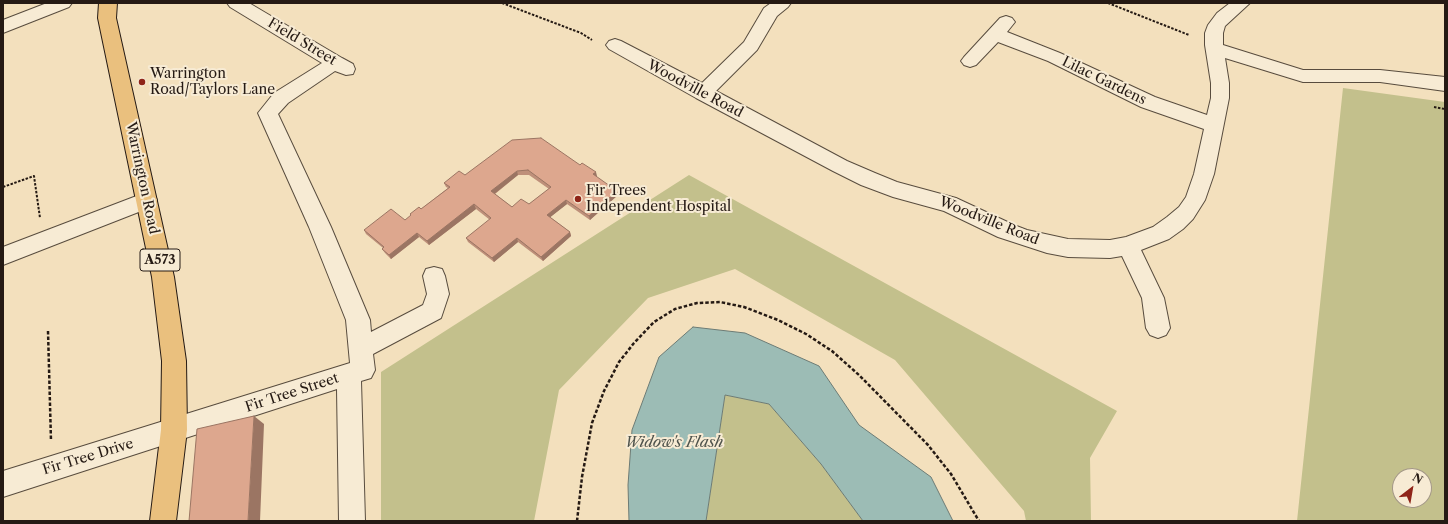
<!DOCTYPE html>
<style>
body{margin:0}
#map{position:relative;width:1448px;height:524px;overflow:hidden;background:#f3e0bd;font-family:"Libre Caslon Text",serif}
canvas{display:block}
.frame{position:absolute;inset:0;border:4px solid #251a14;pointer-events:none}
.north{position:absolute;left:1392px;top:468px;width:40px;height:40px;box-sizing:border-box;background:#f7ebd4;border:1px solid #a39787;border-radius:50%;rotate:31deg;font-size:11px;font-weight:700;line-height:16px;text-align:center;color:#251a14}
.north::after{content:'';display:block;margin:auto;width:14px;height:18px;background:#8f2418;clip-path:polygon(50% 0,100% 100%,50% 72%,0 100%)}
</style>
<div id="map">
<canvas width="1448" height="524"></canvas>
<div class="frame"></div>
<div class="north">N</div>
</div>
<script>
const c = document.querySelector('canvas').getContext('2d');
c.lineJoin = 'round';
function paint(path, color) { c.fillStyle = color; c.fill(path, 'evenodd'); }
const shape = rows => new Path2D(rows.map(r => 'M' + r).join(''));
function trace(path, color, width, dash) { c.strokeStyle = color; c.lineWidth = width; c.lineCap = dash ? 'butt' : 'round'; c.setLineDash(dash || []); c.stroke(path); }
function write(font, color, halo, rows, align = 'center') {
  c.font = font + ' "Libre Caslon Text",serif'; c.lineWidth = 4; c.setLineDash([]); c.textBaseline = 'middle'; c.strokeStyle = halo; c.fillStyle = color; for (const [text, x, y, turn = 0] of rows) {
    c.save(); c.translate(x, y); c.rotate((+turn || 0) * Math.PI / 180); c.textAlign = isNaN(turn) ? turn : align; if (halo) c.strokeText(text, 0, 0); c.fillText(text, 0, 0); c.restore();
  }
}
paint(shape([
 [1343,88,1445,102,1445,521,1297,521],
 [1400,476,1424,476,1424,500,1400,500],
 [689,175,1117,411,1090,458,1091,521,1026,521,1024,511,895,360,735,269,648,298,559,390,534,521,381,521,381,372],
 [725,395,769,404,821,464,863,521,706,521]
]), '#c3c08c');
const water = shape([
 [693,327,745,333,819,366,859,425,931,477,953,521,863,521,821,464,769,404,725,395,706,521,629,521,628,485,632,430,659,357,693,327]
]);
paint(water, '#9cbcb5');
trace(water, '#6c7b75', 1);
const minor = shape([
 [47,3,72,3,69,7,3,33,3,20,47,3],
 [227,3,249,3,342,58,353,64,355,69,353,74,346,75,335,71,288,103,278,114,331,227,370,320,371,332,423,305,427,294,423,276,426,269,434,267,442,269,445,276,449,294,441,318,373,354,375,370,371,378,361,381,365,521,339,521,337,389,3,497,3,471,350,363,346,320,309,227,258,113,274,93,322,63,230,7,227,3],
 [771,3,791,3,788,7,777,16,757,50,716,91,847,161,875,173,897,182,956,198,1014,225,1027,230,1068,239,1110,240,1126,237,1153,227,1167,217,1179,207,1186,197,1194,174,1204,129,1141,107,1048,61,998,42,976,65,970,67,964,65,961,61,964,57,1000,18,1006,16,1012,18,1015,22,1007,32,1060,53,1155,97,1207,115,1211,98,1211,83,1205,45,1205,33,1208,25,1217,13,1230,3,1250,3,1225,26,1223,33,1223,45,1303,70,1380,70,1445,77,1445,91,1380,82,1303,82,1225,58,1229,83,1229,98,1214,174,1205,200,1193,219,1183,229,1169,239,1141,250,1164,298,1170,328,1166,335,1158,338,1150,335,1146,328,1142,298,1122,256,1110,258,1068,257,1047,253,998,237,944,211,893,197,861,185,833,171,696,98,609,49,606,45,609,41,615,39,621,41,702,83,744,42,764,8,771,3],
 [147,192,154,194,157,200,154,206,3,265,3,247,147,192]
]);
const major = shape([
 [99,3,117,3,116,18,174,277,186,361,187,430,176,521,150,521,161,430,162,361,152,277,98,18,99,3]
]);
trace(minor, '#584c3e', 2);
trace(major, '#251a14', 2);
trace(shape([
 [502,3,581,33,592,40],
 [1108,3,1189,35],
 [1434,107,1445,109],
 [3,187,34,176,40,218]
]), '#251a14', 2, [2.5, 1.5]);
trace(shape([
 [48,331,51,441],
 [577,521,582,477,592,423,604,391,619,362,634,343,654,322,675,309,697,303,720,302,744,307,778,320,806,334,832,351,859,375,928,445,951,474,979,521]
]), '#251a14', 2.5, [3.5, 2]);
paint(minor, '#f7ebd4');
paint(major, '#eac07e');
paint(shape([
 [580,165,596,172,596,177,618,195,590,220,567,204,550,217,570,232,571,236,543,261,518,242,494,262,468,242,466,238,490,220,476,209,429,245,419,237,391,259,385,253,382,249,383,248,366,234,364,230,405,220,411,216,410,214,421,209,448,188,446,187,444,183,465,175],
 [518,175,529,175,549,189,529,204,512,207,495,194]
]), '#be907a');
paint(shape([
 [517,171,518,175,493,195,491,191],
 [596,172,597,176,594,179,593,174],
 [617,191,618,195,590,220,589,216],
 [566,200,567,204,548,219,547,215],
 [474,204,476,209,429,245,427,241],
 [570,232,571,236,543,261,541,257],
 [417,233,419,237,391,259,389,255],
 [517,238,518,242,494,262,492,258],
 [254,416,264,424,260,521,248,521]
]), '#9b7563');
const building = shape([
 [541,138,580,165,582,163,596,172,593,174,617,191,589,216,566,200,547,215,570,232,541,257,517,238,492,258,466,238,491,218,474,204,427,241,417,233,389,255,382,249,384,247,364,230,391,209,405,220,411,215,410,214,419,207,421,209,450,187,444,183,459,171,465,175,512,140,541,138],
 [528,170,551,187,529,204,521,199,512,207,491,191,517,171,528,170],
 [254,416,248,521,189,521,197,429,254,416]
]);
paint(building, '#dda78e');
trace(building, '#9b7563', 1);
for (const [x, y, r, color] of [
 [142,82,4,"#8f2418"],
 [578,199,4,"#8f2418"]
]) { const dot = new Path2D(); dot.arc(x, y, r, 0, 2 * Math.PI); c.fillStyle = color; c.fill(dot); trace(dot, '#f7ebd4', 1.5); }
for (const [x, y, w] of [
 [160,260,40]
]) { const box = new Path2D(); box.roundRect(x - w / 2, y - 11, w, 22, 3); c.fillStyle = '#f7ebd4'; c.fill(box); trace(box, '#251a14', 1); }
write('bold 13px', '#251a14', null, [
 ["A573",160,260]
]);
write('14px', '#251a14', '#f7ebd4', [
 ["Field Street",302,42,31],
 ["Lilac Gardens",1104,81,26],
 ["Woodville Road",695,89,28],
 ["Warrington Road",142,178,78],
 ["Woodville Road",989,221,22],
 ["Fir Tree Street",292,393,-18],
 ["Fir Tree Drive",88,457,-17]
]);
write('14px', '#251a14', '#f7ebd4', [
 ["Warrington",150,74],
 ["Road/Taylors Lane",150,90],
 ["Fir Trees",586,191],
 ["Independent Hospital",586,207]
], 'left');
write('italic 15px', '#4f534c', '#f7ebd4', [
 ["Widow's Flash",674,443]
]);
</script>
